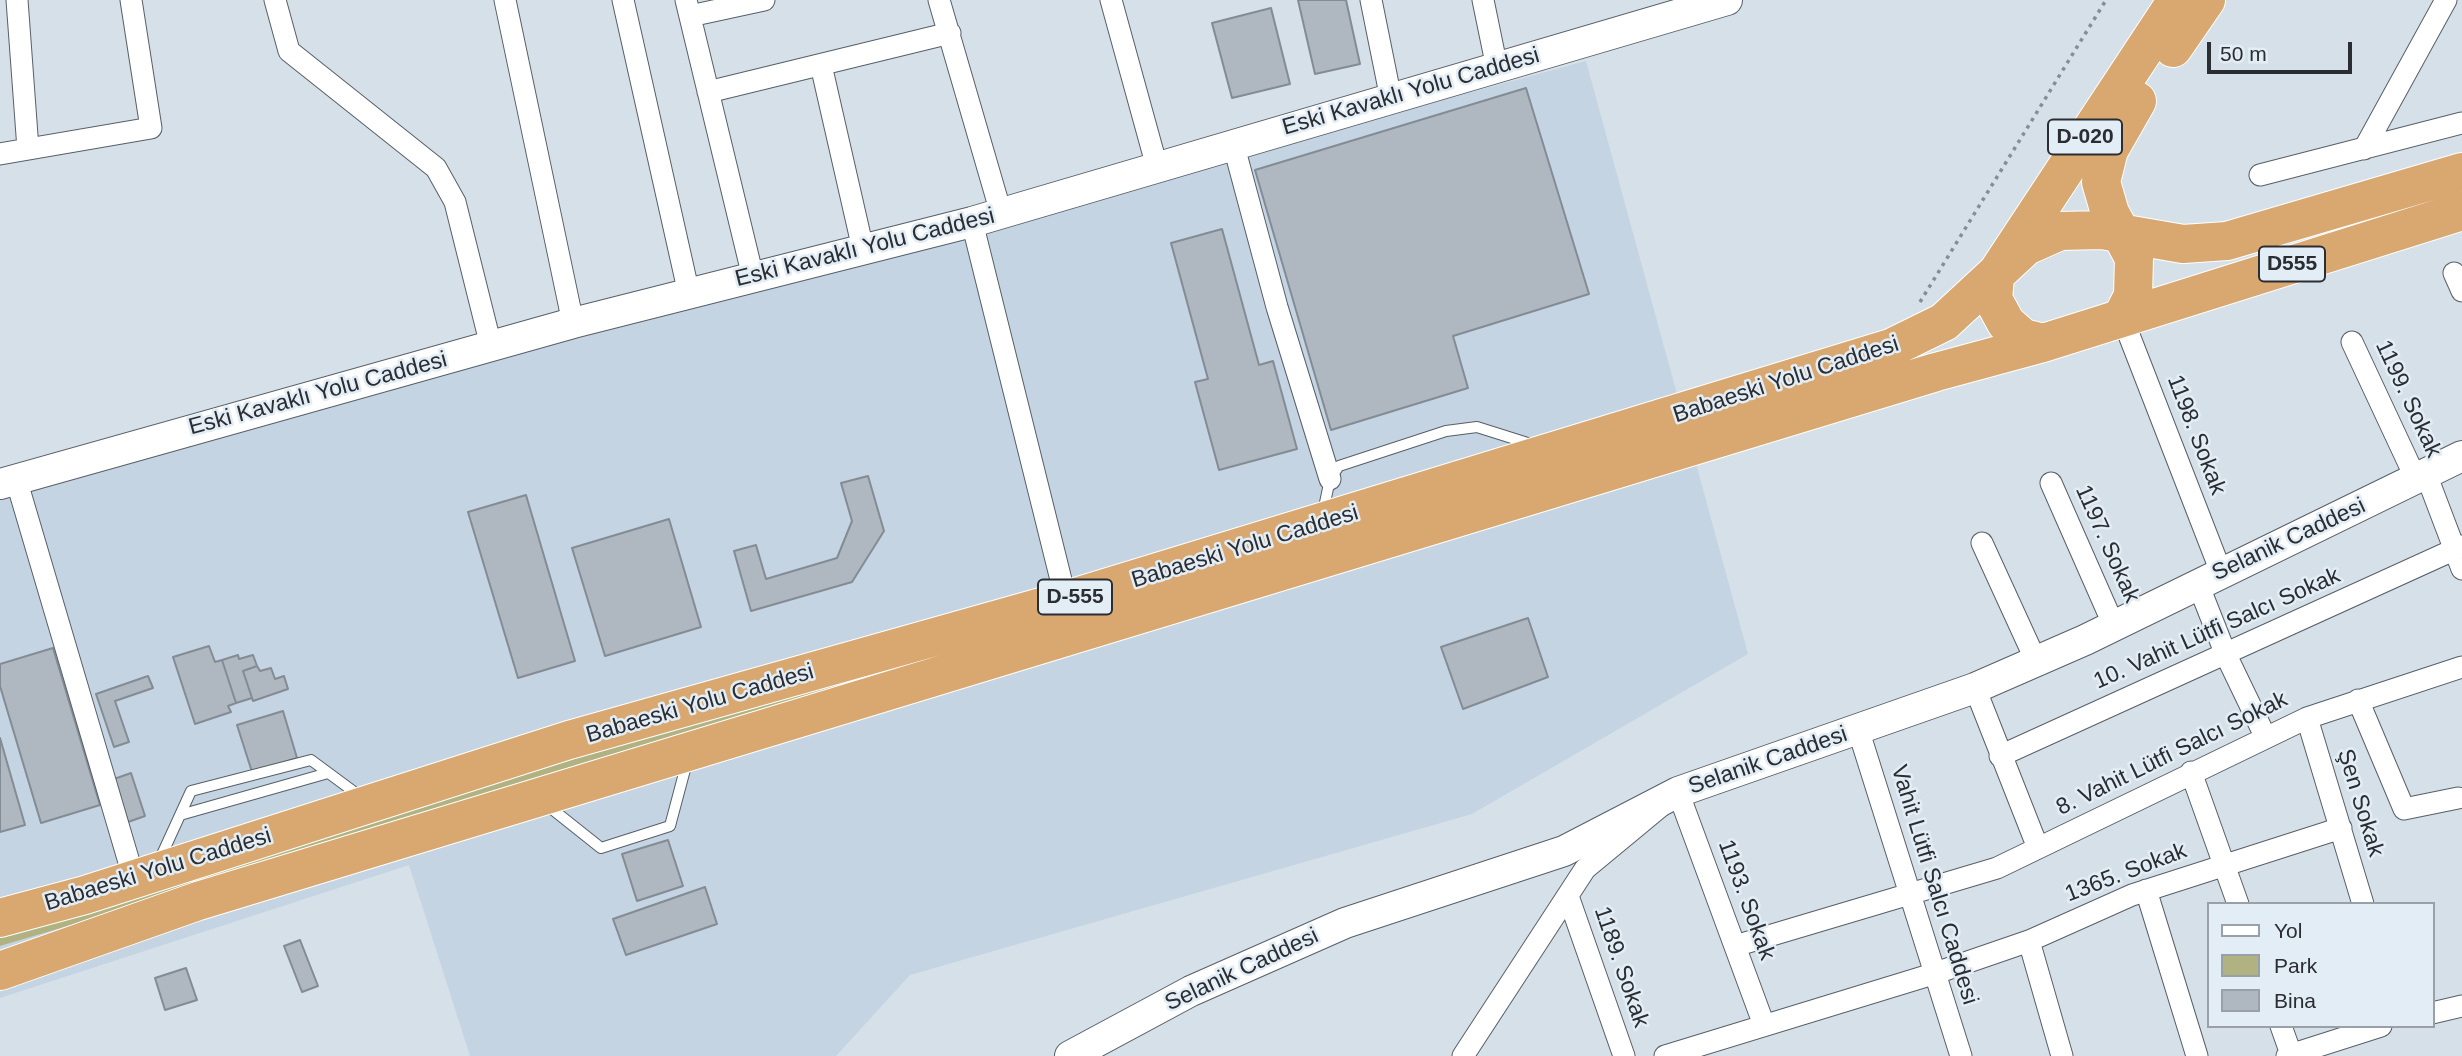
<!DOCTYPE html>
<meta charset="utf-8">
<style>
body{margin:0}
#map{position:relative;width:2462px;height:1056px;overflow:hidden;background:#d6e0e9;font-family:Helvetica,sans-serif}
canvas{display:block}
.legend{position:absolute;left:2207px;top:902px;width:228px;height:126px;box-sizing:border-box;background:#e3edf6;border:2px solid #99a0a7;margin:0;padding:9px 12px;list-style:none;font-size:21px;color:#2a2d31}
.legend li{display:flex;align-items:center;gap:14px;height:35px}
.legend b{width:35px;border:2px solid #99a0a7}
.scale{position:absolute;left:2207px;top:42px;width:145px;height:32px;box-sizing:border-box;border:4px solid #2a2d31;border-top:0;padding-left:9px;font-size:21px;line-height:24px;white-space:nowrap;color:#2a2d31;-webkit-text-stroke:5px #e3edf6;paint-order:stroke}
</style>
<div id="map">
<canvas width="2462" height="1056"></canvas>
<ul class="legend">
<li><b style="height:9px;background:#fff"></b>Yol</li>
<li><b style="height:19px;background:#b0b381"></b>Park</li>
<li><b style="height:19px;background:#afb8c1"></b>Bina</li>
</ul>
<div class="scale">50 m</div>
</div>
<script>
const c = document.querySelector('canvas').getContext('2d');
c.lineJoin = 'round';
function paint(path, color) { c.fillStyle = color; c.fill(path, 'evenodd'); }
const shape = rows => new Path2D(rows.map(r => 'M' + r).join(''));
function trace(path, color, width, dash) { c.strokeStyle = color; c.lineWidth = width; c.lineCap = dash ? 'butt' : 'round'; c.setLineDash(dash || []); c.stroke(path); }
function write(font, color, halo, rows, align = 'center') {
  c.font = font + ' Helvetica,sans-serif'; c.lineWidth = 5; c.setLineDash([]); c.textBaseline = 'middle'; c.strokeStyle = halo; c.fillStyle = color; for (const [text, x, y, turn = 0] of rows) {
    c.save(); c.translate(x, y); c.rotate((+turn || 0) * Math.PI / 180); c.textAlign = isNaN(turn) ? turn : align; if (halo) c.strokeText(text, 0, 0); c.fillText(text, 0, 0); c.restore();
  }
}
paint(shape([
 [1586,61,1748,654,1472,814,910,975,836,1056,470,1056,409,865,0,998,0,492]
]), '#c5d4e2');
paint(shape([
 [1744,404,196,888,0,946,0,927,320,834]
]), '#b0b381');
const building = shape([
 [1298,0,1346,0,1360,64,1315,74,1298,0],
 [1271,8,1290,84,1232,98,1212,23,1271,8],
 [1526,88,1589,294,1453,336,1468,388,1331,430,1255,170,1526,88],
 [1222,229,1259,365,1273,361,1297,449,1219,470,1195,382,1208,379,1171,243,1222,229],
 [868,476,884,531,852,582,751,611,734,551,756,545,766,579,837,558,852,521,841,483,868,476],
 [526,495,575,661,518,678,468,512,526,495],
 [669,519,701,627,605,656,572,548,669,519],
 [1528,618,1548,677,1463,709,1441,647,1528,618],
 [209,646,215,662,222,660,236,703,228,706,231,712,195,724,173,657,209,646],
 [53,648,100,805,41,823,0,686,0,664,53,648],
 [238,655,239,659,253,655,257,666,243,671,252,698,236,703,222,660,238,655],
 [257,666,260,671,271,668,275,679,284,676,288,689,253,701,243,671,257,666],
 [148,676,153,688,115,701,129,742,114,747,96,694,148,676],
 [283,711,297,758,252,772,237,725,283,711],
 [0,738,25,825,0,832,0,738],
 [131,773,145,816,128,822,114,779,131,773],
 [668,840,683,886,637,901,622,854,668,840],
 [705,887,717,924,626,955,613,919,705,887],
 [300,940,318,986,302,992,284,946,300,940],
 [186,968,197,1000,165,1010,155,978,186,968]
]);
paint(building, '#afb8c1');
trace(building, '#838c94', 2);
const lane = shape([
 [1323,512,1330,479,1339,466,1446,431,1477,427,1534,445],
 [547,805,601,848,670,826,687,762],
 [180,815,328,773],
 [159,861,191,791,311,760,361,797]
]);
const street = shape([
 [17,0,28,149],
 [275,0,289,51,436,168,455,202,491,346],
 [505,0,573,323],
 [623,0,689,294],
 [686,0,753,277],
 [939,0,1001,213],
 [1111,0,1157,167],
 [1371,0,1391,99],
 [1483,0,1497,68],
 [690,16,764,0],
 [821,65,863,249],
 [708,92,950,33],
 [1233,143,1277,307,1330,479],
 [2364,149,2446,0],
 [0,154,151,128,131,0],
 [2260,175,2462,123],
 [972,222,1066,600],
 [2454,273,2462,291],
 [2122,317,2221,572],
 [2352,342,2416,479],
 [2426,474,2462,569],
 [16,479,134,879],
 [2051,483,2114,626],
 [1982,543,2036,661],
 [2198,584,2226,655,2265,736],
 [1975,688,2038,848],
 [2358,700,2404,809,2458,798],
 [2307,718,2363,904],
 [1858,729,1961,1056],
 [2000,756,2462,546],
 [2191,772,2238,904],
 [2146,890,2197,1056],
 [1568,896,1624,1056],
 [2029,941,2062,1056],
 [1735,946,1997,868,2307,718,2462,667],
 [2432,1013,2462,1006],
 [2281,1026,2291,1054],
 [1463,1056,1585,869,1678,792,1764,1025],
 [1665,1056,1933,974,2029,941,2132,895,2341,828],
 [2287,1056,2381,1026]
]);
const secondary = shape([
 [0,484,573,323,972,222,1727,0],
 [1070,1056,1191,991,1345,923,1564,851,1678,792,1975,688,2085,640,2462,456]
]);
const highway = shape([
 [2173,48,2206,0],
 [2122,317,2133,296,2134,258,2110,213,2101,182,2109,150,2137,101],
 [2043,343,2023,338,2006,323,1993,299,1995,276,2177,0],
 [0,918,85,895,569,740,1066,600,1891,348,1944,322,2026,246,2060,231,2102,230,2183,244,2227,241,2462,172],
 [0,971,198,901,1936,372,2043,343,2462,211]
]);
trace(lane, '#575f67', 12);
trace(street, '#575f67', 23);
trace(secondary, '#575f67', 32);
trace(highway, '#fff', 40);
trace(shape([
 [1920,302,2106,0]
]), '#878d94', 3.5, [3.5, 5]);
trace(lane, '#fff', 10);
trace(street, '#fff', 21);
trace(secondary, '#fff', 30);
trace(highway, '#d8a870', 38);
for (const [x, y, w] of [
 [2085,137,74],
 [2292,264,66],
 [1075,597,74]
]) { const box = new Path2D(); box.roundRect(x - w / 2, y - 17.5, w, 35, 5); c.fillStyle = '#e3edf6'; c.fill(box); trace(box, '#2a2d31', 2); }
write('bold 21px', '#2a2d31', null, [
 ["D-020",2085,137],
 ["D555",2292,264],
 ["D-555",1075,597]
]);
write('23px', '#2a2d31', '#e3edf6', [
 ["Eski Kavaklı Yolu Caddesi",1411,92,-16],
 ["Eski Kavaklı Yolu Caddesi",865,248,-14],
 ["Babaeski Yolu Caddesi",1786,380,-18],
 ["Eski Kavaklı Yolu Caddesi",318,394,-15],
 ["1199. Sokak",2408,399,65],
 ["1198. Sokak",2196,435,69],
 ["Selanik Caddesi",2289,540,-25],
 ["1197. Sokak",2107,544,66],
 ["Babaeski Yolu Caddesi",1245,547,-17],
 ["10. Vahit Lütfi Salcı Sokak",2217,629,-24],
 ["Babaeski Yolu Caddesi",700,704,-16],
 ["8. Vahit Lütfi Salcı Sokak",2172,754,-26],
 ["Selanik Caddesi",1768,761,-19],
 ["Şen Sokak",2360,803,73],
 ["Babaeski Yolu Caddesi",158,870,-17],
 ["1365. Sokak",2126,873,-21],
 ["Vahit Lütfi Salcı Caddesi",1934,885,73],
 ["1193. Sokak",1746,900,70],
 ["1189. Sokak",1621,967,71],
 ["Selanik Caddesi",1242,970,-25]
]);
</script>
